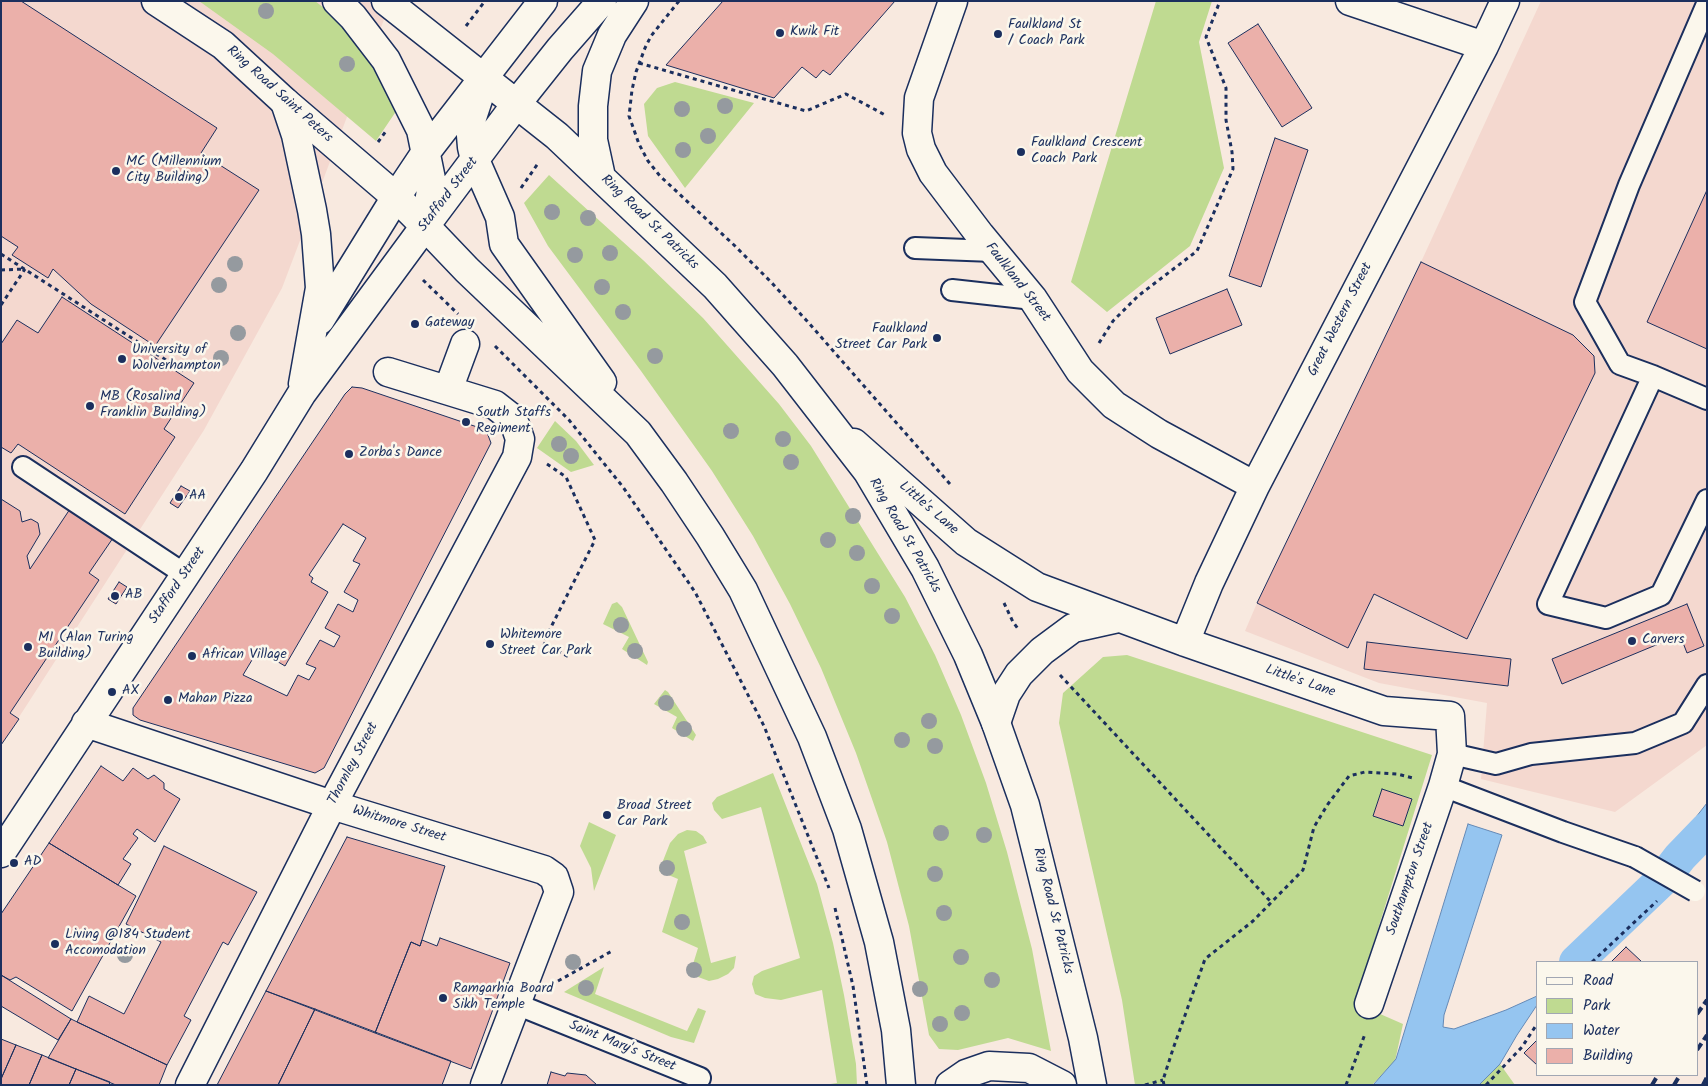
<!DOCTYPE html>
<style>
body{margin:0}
#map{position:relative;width:1708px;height:1086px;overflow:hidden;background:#f8e9df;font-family:Kalam,sans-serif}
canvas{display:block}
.frame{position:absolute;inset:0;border:2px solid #1b2f5e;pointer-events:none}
.legend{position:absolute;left:1536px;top:961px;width:162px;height:115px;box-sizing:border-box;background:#fbf7ec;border:1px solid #a1a7b3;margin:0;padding:6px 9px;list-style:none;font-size:15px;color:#1b2f5e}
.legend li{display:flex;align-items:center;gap:10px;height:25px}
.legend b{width:25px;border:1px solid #a1a7b3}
</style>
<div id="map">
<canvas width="1708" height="1086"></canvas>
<div class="frame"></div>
<ul class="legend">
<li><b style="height:6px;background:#fbf7ec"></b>Road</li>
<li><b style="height:14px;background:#bfda91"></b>Park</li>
<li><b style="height:14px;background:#95c5f0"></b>Water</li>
<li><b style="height:14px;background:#ebb0aa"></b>Building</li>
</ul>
</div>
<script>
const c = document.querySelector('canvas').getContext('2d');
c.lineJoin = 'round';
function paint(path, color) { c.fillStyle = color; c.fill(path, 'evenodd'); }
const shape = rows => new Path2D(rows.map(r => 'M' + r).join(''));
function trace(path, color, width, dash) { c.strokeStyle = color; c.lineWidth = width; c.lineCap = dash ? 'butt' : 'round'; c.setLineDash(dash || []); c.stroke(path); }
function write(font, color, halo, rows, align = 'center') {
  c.font = font + ' Kalam,sans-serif'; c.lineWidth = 5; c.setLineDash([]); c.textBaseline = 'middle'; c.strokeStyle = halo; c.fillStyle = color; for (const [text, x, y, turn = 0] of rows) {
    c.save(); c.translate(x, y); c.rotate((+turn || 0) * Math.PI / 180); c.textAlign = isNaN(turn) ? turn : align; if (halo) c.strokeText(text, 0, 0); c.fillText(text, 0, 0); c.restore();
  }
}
paint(shape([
 [1,1,391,1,282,288,204,430,1,745],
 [1541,1,1707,1,1707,745,1615,812,1481,779,1487,703,1379,683,1245,631,1257,603,1421,262]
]), '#f4d8cf');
paint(shape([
 [199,1,315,1,324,8,383,71,401,104,376,141,273,54],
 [1156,1,1212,1,1199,42,1224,168,1190,246,1107,312,1071,282],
 [675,82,754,103,685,188,648,136,644,104,657,88],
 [549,175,643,260,703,318,779,404,811,446,905,597,935,655,961,715,986,783,1007,852,1032,949,1051,1051,1008,1038,958,1050,939,1049,929,1035,909,926,887,842,856,753,821,668,790,604,753,536,712,471,641,371,548,246,524,203],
 [555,421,576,441,594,465,571,472,537,448],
 [617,602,622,607,648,662,647,665,622,649,629,637,603,624,612,604],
 [1127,655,1432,755,1355,1003,1403,1024,1395,1061,1372,1085,1135,1085,1122,1000,1059,723,1063,693,1103,657],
 [665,690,668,692,696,735,693,741,672,728,677,717,654,704],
 [773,773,817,884,833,943,844,995,856,1064,857,1085,824,1085,837,1083,822,990,781,1000,765,998,755,994,752,984,754,976,762,971,800,958,761,807,722,819,714,810,712,803,717,797],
 [589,822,616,835,594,891,591,868,580,846],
 [687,830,696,831,703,836,707,843,684,851,711,963,736,956,734,968,728,974,718,979,709,981,690,974,698,948,662,932,678,879,659,871,670,843,678,834],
 [604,967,595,994,687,1031,698,1008,706,1011,694,1043,671,1037,564,992],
 [1500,1064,1515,1085,1479,1085]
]), '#bfda91');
const water = shape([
 [1707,803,1707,847,1628,913,1682,835,1707,803],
 [1468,824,1502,835,1444,1015,1443,1027,1454,1029,1506,1010,1537,996,1537,1005,1517,1035,1500,1064,1479,1085,1373,1085,1396,1059,1468,824]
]);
paint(water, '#95c5f0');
trace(water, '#6489b6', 1);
trace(shape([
 [1576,962,1663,879,1680,857,1707,829]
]), '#95c5f0', 34);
const building = shape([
 [1,1,21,1,217,128,201,153,259,190,155,346,91,304,53,269,48,278,12,255,18,247,1,236,1,1],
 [723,1,895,1,830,75,823,70,816,78,802,67,774,98,666,65,723,1],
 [1258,24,1312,108,1282,127,1228,43,1258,24],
 [1275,138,1308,150,1261,287,1229,276,1275,138],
 [1707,190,1707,349,1647,322,1707,190],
 [1421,262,1573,335,1594,356,1595,373,1467,639,1374,594,1348,648,1257,603,1421,262],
 [1227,289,1242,325,1170,354,1156,318,1227,289],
 [62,297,194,383,164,429,175,437,125,514,18,444,11,453,1,447,1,344,17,320,38,333,62,297],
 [352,387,362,388,486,430,491,443,324,768,315,773,140,720,133,715,133,708,345,394,352,387],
 [343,524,366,538,353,561,360,564,344,592,358,600,353,612,338,604,325,628,340,636,334,647,320,640,306,664,316,668,309,680,298,675,287,696,243,675,258,650,285,666,328,592,311,582,313,578,309,575,343,524],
 [181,486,190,491,178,508,170,503,181,486],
 [1,499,20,511,22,522,31,519,38,523,40,534,27,556,30,569,70,509,113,538,89,573,99,580,10,713,19,719,1,745,1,499],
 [119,582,127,587,116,604,108,599,119,582],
 [1687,604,1704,646,1687,653,1680,635,1562,684,1552,659,1687,604],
 [1367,642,1511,659,1508,686,1364,669,1367,642],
 [101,766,123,781,133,768,148,779,154,775,164,783,164,789,180,799,155,842,137,829,133,834,138,838,123,859,131,864,118,885,49,843,101,766],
 [1382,789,1412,799,1403,826,1373,816,1382,789],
 [347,837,445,866,420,946,411,942,375,1033,266,991,347,837],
 [49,843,136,896,72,1011,16,977,10,980,1,975,1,914,49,843],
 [164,846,257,892,228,945,223,942,184,1016,191,1020,167,1065,77,1022,89,996,124,1014,161,942,126,924,164,846],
 [440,938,510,963,471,1069,375,1033,411,942,420,946,422,940,437,946,440,938],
 [1626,947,1642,962,1611,962,1626,947],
 [1,975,71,1019,58,1040,1,1006,1,975],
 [266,991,315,1009,278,1085,217,1085,266,991],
 [315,1009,451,1061,442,1085,278,1085,315,1009],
 [71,1019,167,1065,159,1085,116,1085,48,1058,71,1019],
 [1,1039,16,1045,1,1079,1,1039],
 [1537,1040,1537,1065,1524,1053,1537,1040],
 [16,1045,42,1055,29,1085,1,1085,1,1079,16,1045],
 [42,1055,76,1069,69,1085,29,1085,42,1055],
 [76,1069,110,1082,109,1085,69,1085,76,1069],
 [551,1072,565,1076,567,1073,586,1075,597,1085,547,1085,551,1072]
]);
paint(building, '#ebb0aa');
trace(building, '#1b2f5e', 1);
const service = shape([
 [1707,4,1629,185,1585,302,1620,364,1653,376,1707,399],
 [915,248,993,251],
 [952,290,1033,299],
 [1653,376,1548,604,1606,618,1661,595,1707,500],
 [23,467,186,575],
 [1452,754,1496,764,1531,754,1635,743,1683,723,1707,685],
 [1443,786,1563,832,1635,857],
 [516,1004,700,1078]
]);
const minor = shape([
 [953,1,919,98,917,133,921,149,933,173,980,235,1033,299,1080,371,1114,405,1159,434,1255,486],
 [1350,1,1484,46],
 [285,102,296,135,312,210,316,234,320,288,303,384],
 [320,320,396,197],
 [448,390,465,344],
 [854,443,966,542,1037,587,1185,642,1384,711,1450,716,1452,754,1443,786,1369,1004],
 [1185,642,1209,583,1255,486,1484,46,1505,1],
 [86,723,332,805,544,870,554,877,559,892,485,1085],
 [996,723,1006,694,1019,674,1042,651,1073,628,1118,618],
 [1,853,254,471,302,393,425,226],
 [190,1085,332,805,517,457,520,439,513,419,495,405,388,372]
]);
const trunk = shape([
 [156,1,223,45,285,102,396,197,425,226,467,270,638,433,674,482,710,536,743,590,812,737,847,829,879,942,896,1030,901,1085],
 [337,1,353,17,386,60,421,130,432,184,426,222],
 [386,1,557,136,715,286,785,365,868,472,925,568,968,655,996,723,1025,805,1083,1038,1092,1085],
 [485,78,470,124,472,147,475,160,500,217,504,244,602,382],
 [601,177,593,140,593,106,597,71,612,35,634,1],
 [396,197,426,152,543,1],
 [425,226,517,103,560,49,602,1],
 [950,1085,966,1074,989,1066,1029,1068,1062,1085]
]);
trace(service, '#1b2f5e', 24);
trace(minor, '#1b2f5e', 31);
trace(trunk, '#1b2f5e', 31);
trace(shape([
 [679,1,651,36,645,48,636,72,632,90,629,116,639,144,648,161,660,176,734,245,770,281,807,321,950,484],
 [466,26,485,1],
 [639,63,806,111,846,94,887,116],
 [378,142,386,131],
 [521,188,539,162],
 [1,254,183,371],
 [1,270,24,269],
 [423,280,458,314],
 [1,305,25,269],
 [1099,343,1113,321,1138,296,1197,251,1233,169,1232,152,1226,120,1226,88,1206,37,1220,1],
 [495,346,569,420,623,487,695,592,764,726,829,888],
 [547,464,566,477,595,540,543,643,571,658],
 [1004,603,1013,622,1019,630],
 [1060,675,1271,902],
 [835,908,853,986,867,1085],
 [1592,962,1657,901],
 [558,981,612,951],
 [1145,1085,1163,1080],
 [1164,1085,1163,1080,1173,1049,1205,959,1253,921,1303,870,1314,827,1328,804,1349,776,1365,772,1397,774,1413,778],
 [1346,1085,1365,1034],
 [1486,1085,1522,1047,1537,1024]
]), '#1b2f5e', 3, [4, 4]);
trace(service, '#fbf7ec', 20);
trace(minor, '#fbf7ec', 28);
trace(trunk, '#fbf7ec', 28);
trace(shape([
 [1697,1014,1707,1000],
 [1697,1050,1707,1035],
 [1652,1085,1658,1075],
 [1674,1085,1680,1075],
 [1703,1085,1707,1077]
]), '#1b2f5e', 4, [8, 4]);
const serviceBridge = shape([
 [1635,857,1695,891]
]);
trace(serviceBridge, '#1b2f5e', 24, []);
trace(serviceBridge, '#fbf7ec', 20);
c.fillStyle = '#959a9f';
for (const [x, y] of [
 [266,11],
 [347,64],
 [725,106],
 [682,109],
 [708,136],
 [683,150],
 [552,212],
 [588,218],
 [610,253],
 [575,255],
 [235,264],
 [219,285],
 [602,287],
 [623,312],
 [238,333],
 [655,356],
 [221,358],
 [731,431],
 [783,439],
 [559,444],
 [571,456],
 [791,462],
 [853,516],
 [828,540],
 [857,553],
 [872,586],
 [892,616],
 [621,625],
 [635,651],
 [666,703],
 [929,721],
 [684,729],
 [902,740],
 [935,746],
 [941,833],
 [984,835],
 [667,868],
 [935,874],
 [944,913],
 [682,922],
 [125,955],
 [961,957],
 [573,962],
 [694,970],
 [992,980],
 [586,988],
 [920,989],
 [962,1013],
 [940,1024]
]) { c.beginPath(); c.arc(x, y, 8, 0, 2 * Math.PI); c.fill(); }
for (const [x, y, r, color] of [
 [780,33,5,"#1b2f5e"],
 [998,34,5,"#1b2f5e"],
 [1021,152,5,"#1b2f5e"],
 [116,171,5,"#1b2f5e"],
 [415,324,5,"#1b2f5e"],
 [937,338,5,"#1b2f5e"],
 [122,359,5,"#1b2f5e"],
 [90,406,5,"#1b2f5e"],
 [466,422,5,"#1b2f5e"],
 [349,454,5,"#1b2f5e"],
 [179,497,5,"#1b2f5e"],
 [115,596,5,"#1b2f5e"],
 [1632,641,5,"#1b2f5e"],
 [490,644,5,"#1b2f5e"],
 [28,647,5,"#1b2f5e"],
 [192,656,5,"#1b2f5e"],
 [112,692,5,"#1b2f5e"],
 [168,700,5,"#1b2f5e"],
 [607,815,5,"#1b2f5e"],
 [14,863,5,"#1b2f5e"],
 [55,944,5,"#1b2f5e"],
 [443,998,5,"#1b2f5e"]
]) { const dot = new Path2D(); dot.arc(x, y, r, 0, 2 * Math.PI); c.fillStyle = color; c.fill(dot); trace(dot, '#fbf7ec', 2); }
write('14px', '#1b2f5e', '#fbf7ec', [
 ["Faulkland St",1008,26],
 ["/ Coach Park",1008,42],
 ["Kwik Fit",790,33],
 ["Faulkland Crescent",1031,144],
 ["Coach Park",1031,160],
 ["MC (Millennium",126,163],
 ["City Building)",126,179],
 ["Gateway",425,324],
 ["Faulkland",927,330,"right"],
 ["Street Car Park",927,346,"right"],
 ["University of",132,351],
 ["Wolverhampton",132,367],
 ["MB (Rosalind",100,398],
 ["Franklin Building)",100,414],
 ["South Staffs",476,414],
 ["Regiment",476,430],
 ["Zorba's Dance",359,454],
 ["AA",189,497],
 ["AB",125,596],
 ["Whitemore",500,636],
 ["Street Car Park",500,652],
 ["MI (Alan Turing",38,639],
 ["Building)",38,655],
 ["Carvers",1642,641],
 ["African Village",202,656],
 ["AX",122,692],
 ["Mahan Pizza",178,700],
 ["Broad Street",617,807],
 ["Car Park",617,823],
 ["AD",24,863],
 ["Living @184 Student",65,936],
 ["Accomodation",65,952],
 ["Ramgarhia Board",453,990],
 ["Sikh Temple",453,1006]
], 'left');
write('14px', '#1b2f5e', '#fbf7ec', [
 ["Ring Road Saint Peters",279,95,42],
 ["Stafford Street",449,195,-53],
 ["Ring Road St Patricks",649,223,44],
 ["Faulkland Street",1017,283,52],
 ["Great Western Street",1341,320,-63],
 ["Little's Lane",928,509,41],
 ["Ring Road St Patricks",904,536,60],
 ["Stafford Street",178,586,-56],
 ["Little's Lane",1300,682,19],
 ["Thornley Street",354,764,-62],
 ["Whitmore Street",399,825,17],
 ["Southampton Street",1411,879,-71],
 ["Ring Road St Patricks",1052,911,76],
 ["Saint Mary's Street",622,1047,22]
]);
</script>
